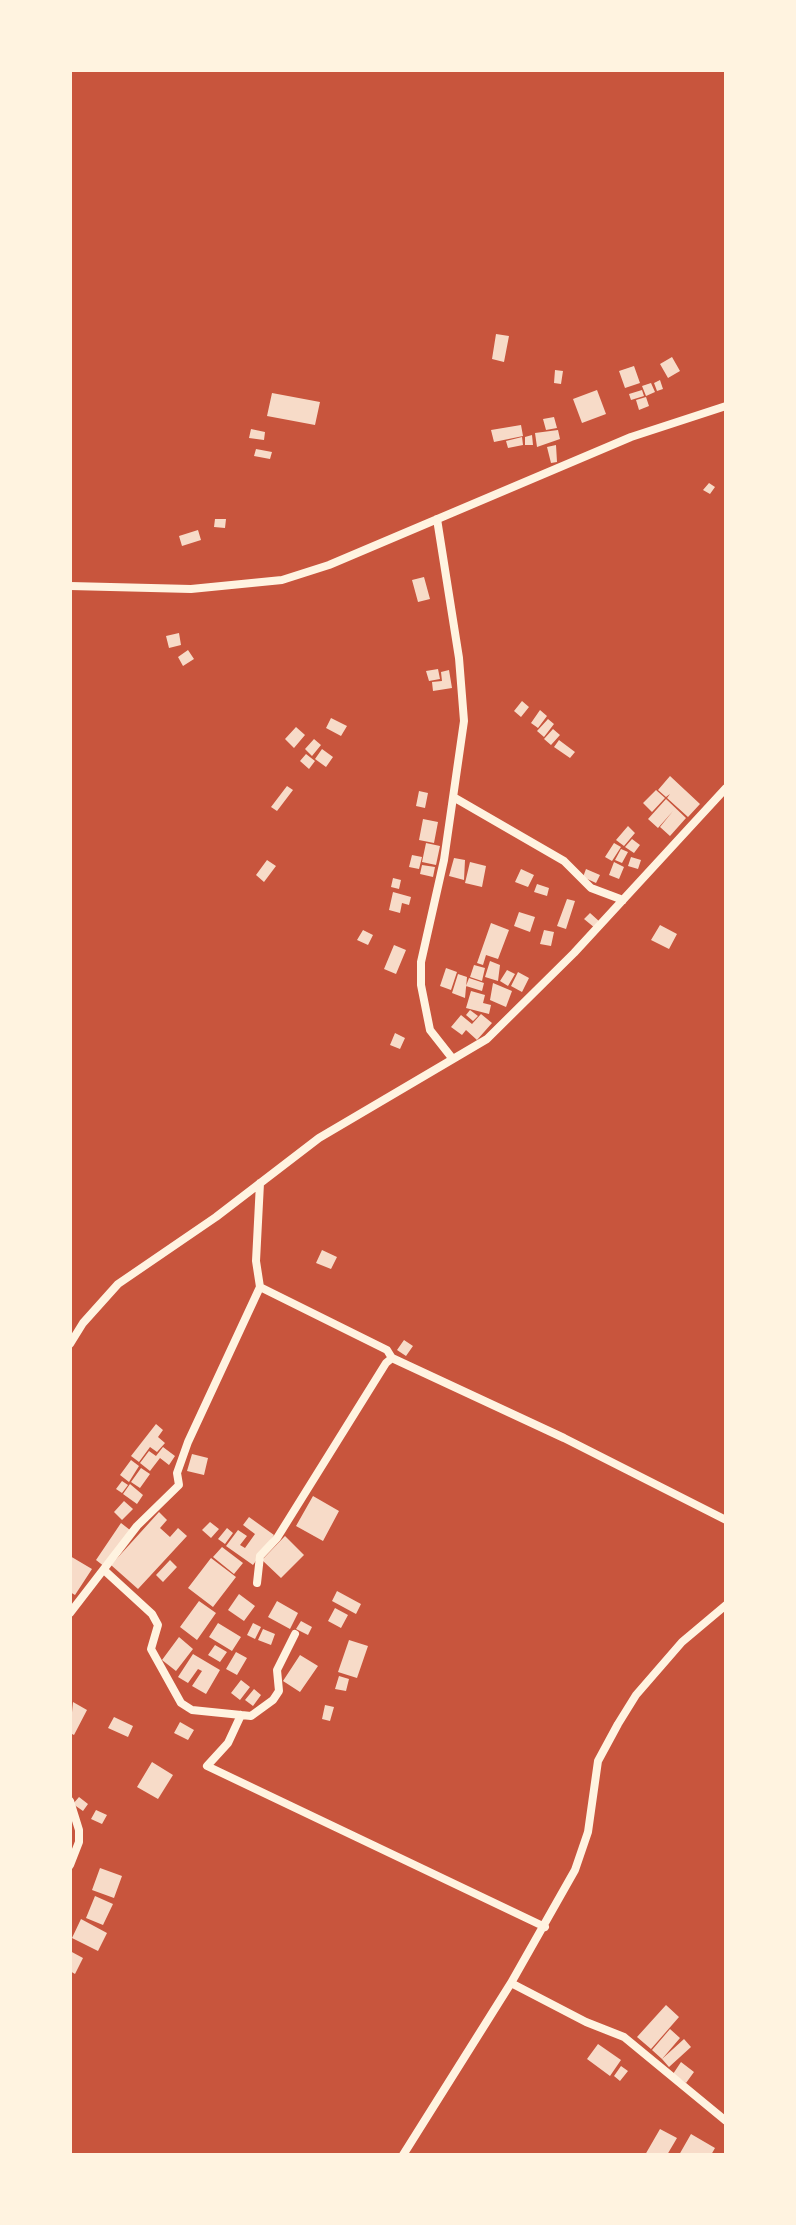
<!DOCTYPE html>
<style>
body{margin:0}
#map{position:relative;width:796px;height:2225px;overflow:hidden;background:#c8553d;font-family:Raleway,sans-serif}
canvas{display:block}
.frame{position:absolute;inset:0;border:72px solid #fff3e0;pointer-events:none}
</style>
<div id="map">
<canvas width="796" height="2225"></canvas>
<div class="frame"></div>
</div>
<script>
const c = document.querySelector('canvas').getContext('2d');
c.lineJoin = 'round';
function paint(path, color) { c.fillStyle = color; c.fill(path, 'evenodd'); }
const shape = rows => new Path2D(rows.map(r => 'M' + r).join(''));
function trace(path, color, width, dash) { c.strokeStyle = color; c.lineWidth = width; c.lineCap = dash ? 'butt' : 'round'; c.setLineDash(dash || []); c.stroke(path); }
paint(shape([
 [496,334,509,336,504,362,492,359],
 [672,357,680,371,668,378,660,364],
 [634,366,640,383,625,388,619,371],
 [555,370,563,371,561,384,554,383],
 [660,380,663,389,657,391,654,383],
 [651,383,655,392,646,396,642,386],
 [597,390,606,414,582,423,573,399],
 [642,390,644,396,631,400,629,394],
 [272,393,320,402,315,425,267,416],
 [646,397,649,406,639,410,636,400],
 [554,417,557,428,546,430,543,419],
 [521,425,523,436,494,442,491,430],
 [251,429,265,432,264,440,249,438],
 [558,430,560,439,537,447,535,433],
 [532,435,533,445,525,445,525,437],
 [522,437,523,445,508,448,506,441],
 [556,445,557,462,551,463,547,447],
 [256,449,272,452,270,459,254,456],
 [709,483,715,487,710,494,703,490],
 [215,519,226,519,225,528,214,527],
 [198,530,201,540,182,546,179,536],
 [424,577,430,599,418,602,412,580],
 [179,633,181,645,169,648,166,636],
 [188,650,194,659,183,666,178,657],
 [438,669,440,679,429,681,426,671],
 [449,670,452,688,433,691,432,682,442,681,441,672],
 [522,701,529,707,521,717,514,711],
 [540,710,547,716,538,728,531,723],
 [331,718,347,726,341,736,326,728],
 [548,719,554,724,544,737,537,731],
 [296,727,305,735,294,748,285,739],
 [553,729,560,735,551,745,544,739],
 [314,739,321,745,312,756,305,749],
 [559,740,575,752,570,758,554,747],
 [322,749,333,757,326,767,315,759],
 [306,754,315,761,309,769,300,761],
 [670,776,700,804,688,817,667,798,670,794,666,797,658,790],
 [287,786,293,790,277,811,271,807],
 [656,790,665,798,652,812,643,803],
 [419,791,428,793,425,808,416,806],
 [666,799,686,818,670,836,660,827,673,811,658,828,648,819],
 [423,819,438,822,434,843,419,840],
 [628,826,635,833,624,846,616,840],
 [632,839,640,845,634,853,625,847],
 [426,843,440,846,436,865,422,862],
 [614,843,621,847,612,861,605,857],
 [621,849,628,852,622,863,615,860],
 [412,855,422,857,419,869,409,867],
 [631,857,641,860,638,869,628,866],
 [454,858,465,860,464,880,449,876],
 [267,860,276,866,264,882,256,875],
 [470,862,486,866,482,887,465,883],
 [614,862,624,867,619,879,609,875],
 [422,865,435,867,433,877,420,874],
 [521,869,534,875,528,887,515,882],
 [586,869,600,875,596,883,583,877],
 [393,878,401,880,399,889,391,887],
 [537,884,549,888,547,896,534,892],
 [393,892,411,897,409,905,402,903,400,913,389,910],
 [567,899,575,901,566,929,557,926],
 [519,912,535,917,530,932,514,926],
 [590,913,600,922,595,928,584,919],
 [491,923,509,930,498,959,486,955,483,965,477,963],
 [660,925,677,934,669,949,651,940],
 [363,930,373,935,368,945,357,940],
 [544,930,554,932,551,946,540,944],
 [394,945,406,950,396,974,384,969],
 [490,961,500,965,498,981,485,977],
 [474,965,485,968,482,981,470,977],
 [446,968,457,972,451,990,440,986],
 [507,970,515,974,508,986,500,981],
 [518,972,529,978,522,992,511,986],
 [458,974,467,977,465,998,452,993],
 [469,978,484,983,482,991,466,986],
 [493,983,512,991,506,1007,490,1000],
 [471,991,485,995,483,1003,491,1005,489,1014,466,1008],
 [470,1010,478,1016,473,1021,466,1015],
 [481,1014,492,1023,477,1040,466,1030,462,1035,451,1027,461,1015,472,1024],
 [395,1033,405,1038,400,1049,390,1045],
 [322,1250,337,1257,331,1269,316,1263],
 [404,1340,413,1346,406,1356,397,1350],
 [156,1424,163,1430,158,1437,165,1443,157,1452,150,1447,139,1462,131,1456],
 [163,1447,175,1456,169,1465,160,1458,150,1471,140,1463,149,1451,156,1456],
 [192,1454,208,1458,204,1475,187,1471],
 [131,1460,139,1466,129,1482,120,1475],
 [141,1468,150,1474,140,1488,131,1482],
 [122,1481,128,1485,122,1493,116,1489],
 [130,1484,143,1495,137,1504,123,1494],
 [313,1496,339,1511,323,1541,296,1526],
 [124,1501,133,1509,122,1520,114,1512],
 [159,1512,167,1520,160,1528,170,1537,178,1528,187,1536,138,1589,111,1565],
 [249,1517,274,1535,253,1565,226,1546,238,1530,247,1536,240,1545,245,1548,255,1534,243,1525],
 [210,1522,219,1529,211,1538,202,1530],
 [121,1523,130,1530,105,1567,96,1560],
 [227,1528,233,1533,225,1544,218,1539],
 [285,1536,304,1555,281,1578,262,1560],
 [222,1547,243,1563,234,1574,213,1557],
 [70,1556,92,1569,75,1595,70,1592],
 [211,1558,236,1577,213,1607,188,1588],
 [170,1560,177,1567,163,1582,156,1575],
 [337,1591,361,1604,356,1614,332,1601],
 [239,1594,255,1606,244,1621,228,1610],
 [199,1601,216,1613,197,1640,180,1627],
 [277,1601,298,1613,290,1629,268,1617],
 [335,1608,348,1615,341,1628,328,1621],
 [301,1621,312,1627,308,1635,296,1629],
 [218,1623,241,1637,232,1651,209,1637],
 [253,1623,261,1627,255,1639,247,1635],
 [263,1629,275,1634,271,1645,258,1640],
 [179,1637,193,1649,176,1671,162,1660],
 [349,1640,368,1646,357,1678,338,1672],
 [215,1645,227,1652,220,1662,208,1655],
 [236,1652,247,1658,237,1675,226,1669],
 [193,1654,220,1670,206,1694,192,1686,202,1671,198,1669,188,1683,178,1677],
 [300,1655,318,1666,300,1692,283,1681],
 [339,1676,349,1679,346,1691,335,1689],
 [241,1680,250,1687,240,1700,231,1693],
 [254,1689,261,1695,253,1706,245,1700],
 [73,1702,87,1710,74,1735,70,1733],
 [325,1705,334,1707,330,1721,322,1719],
 [114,1717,133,1726,128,1737,108,1728],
 [180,1722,194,1730,188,1740,174,1733],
 [152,1762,173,1775,158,1799,137,1787],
 [79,1797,88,1804,83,1811,73,1804],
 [96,1810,107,1815,102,1824,91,1819],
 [100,1868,122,1876,114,1898,92,1890],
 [95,1896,113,1904,103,1925,86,1918],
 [81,1919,107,1933,98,1951,72,1938],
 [70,1951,83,1958,75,1974,70,1971],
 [666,2005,679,2017,651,2049,637,2037],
 [670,2029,680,2038,662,2059,652,2050],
 [684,2039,691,2047,669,2067,662,2059],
 [598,2044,621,2060,610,2076,587,2059],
 [681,2062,694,2072,686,2083,673,2074],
 [621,2066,628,2071,620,2081,614,2076],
 [660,2129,677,2138,667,2155,645,2155],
 [691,2134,715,2148,711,2155,679,2155]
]), '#f7dbc8');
trace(shape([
 [437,519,459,658,464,721,444,860,421,962,421,985,430,1030,452,1058],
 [70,586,191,589,282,580,329,565,631,437,726,406],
 [455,798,564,861,591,888,623,900],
 [70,1344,83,1323,118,1284,216,1217,319,1138,487,1039,574,953,726,788],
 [392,1358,564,1438,726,1520],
 [104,1570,152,1614,158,1625,151,1649,181,1703,192,1710,251,1716,273,1700,279,1691,277,1670,295,1634],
 [257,1583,260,1556,277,1538,386,1363,392,1358,387,1350,260,1287],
 [70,1613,137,1526,179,1485,177,1473,188,1442,260,1287,256,1261,260,1183],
 [241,1715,228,1743,207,1766,545,1927],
 [70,1801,79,1830,79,1842,70,1865],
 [511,1983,575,1870,588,1832,598,1761,618,1724,636,1695,682,1642,726,1605],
 [403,2155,511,1983,586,2022,624,2037,726,2121]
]), '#fff3e0', 8);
</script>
